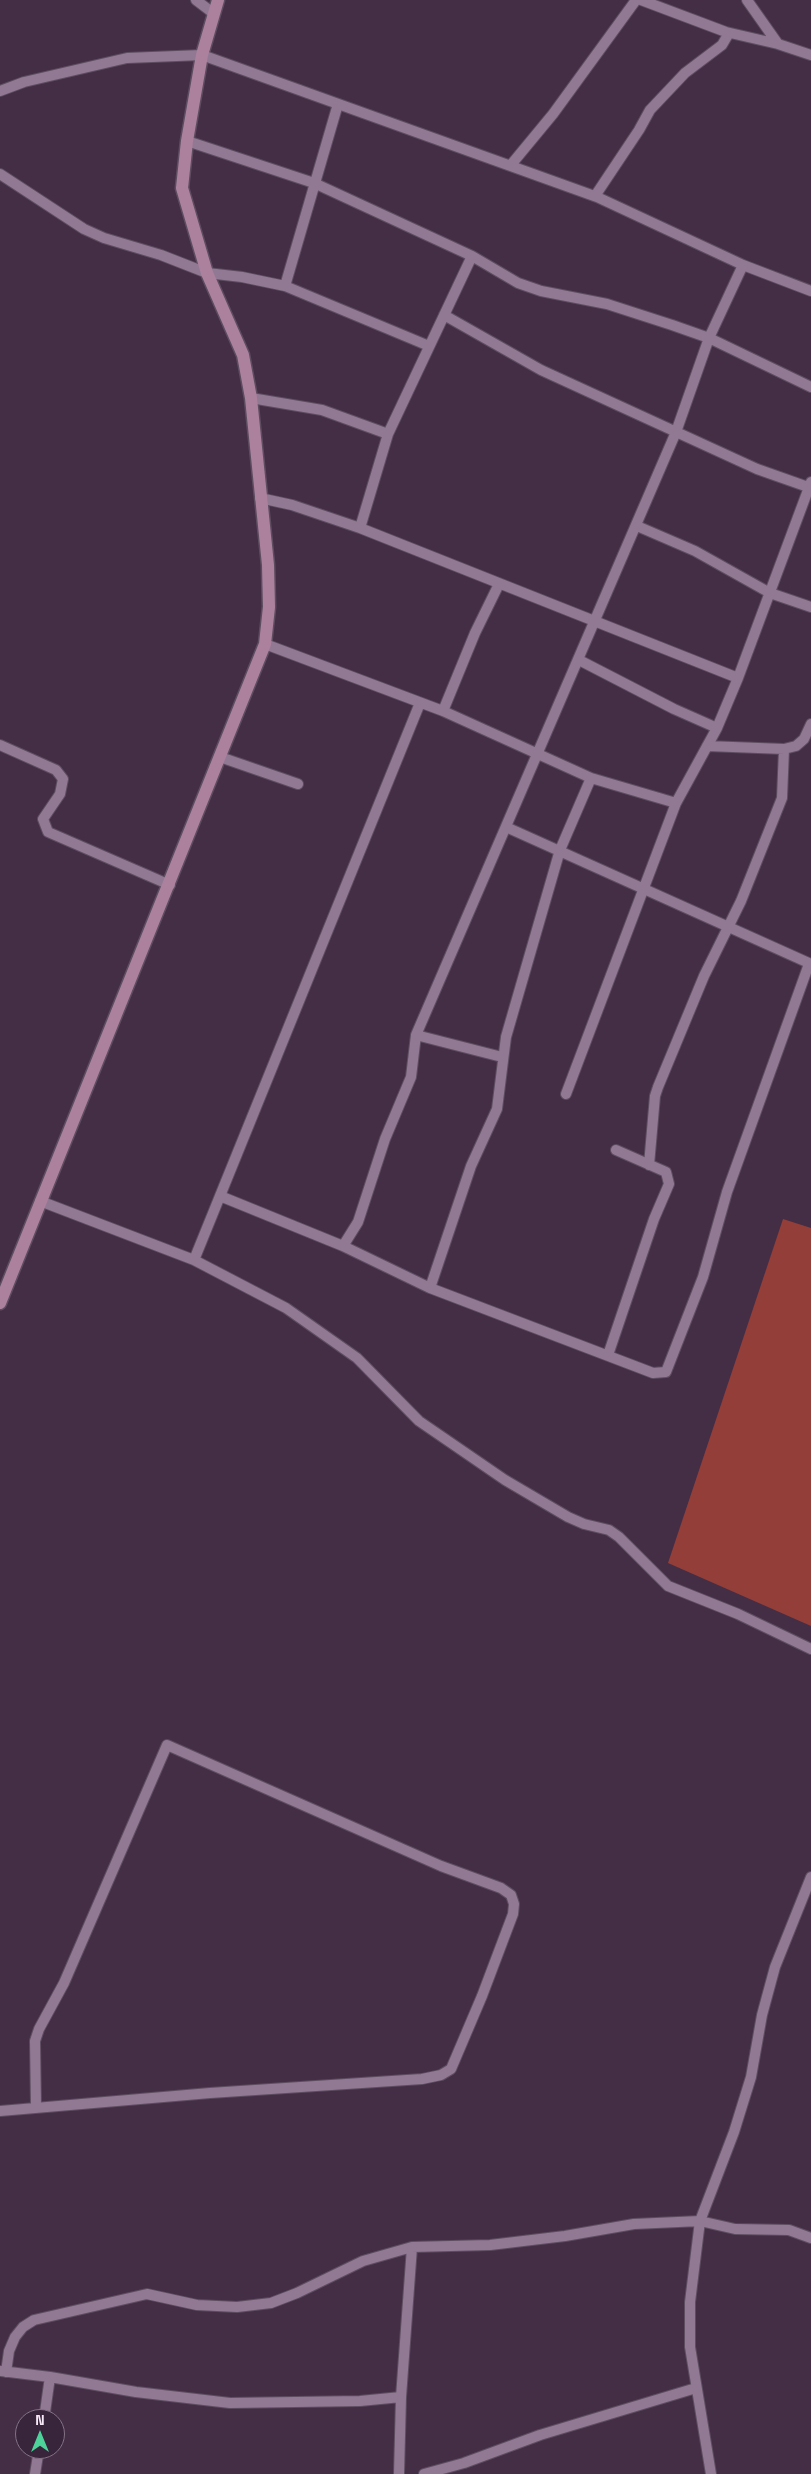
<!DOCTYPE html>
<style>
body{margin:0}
#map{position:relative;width:811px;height:2474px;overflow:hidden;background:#432e46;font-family:"Space Grotesk",sans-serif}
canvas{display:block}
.north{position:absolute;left:15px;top:2409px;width:50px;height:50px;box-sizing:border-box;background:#38243b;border:1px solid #847286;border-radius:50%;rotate:0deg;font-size:14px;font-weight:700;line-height:20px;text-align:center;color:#f6e8f7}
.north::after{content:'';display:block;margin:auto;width:18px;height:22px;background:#4dd39a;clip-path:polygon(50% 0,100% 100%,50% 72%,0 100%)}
</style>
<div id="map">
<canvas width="811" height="2474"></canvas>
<div class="north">N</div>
</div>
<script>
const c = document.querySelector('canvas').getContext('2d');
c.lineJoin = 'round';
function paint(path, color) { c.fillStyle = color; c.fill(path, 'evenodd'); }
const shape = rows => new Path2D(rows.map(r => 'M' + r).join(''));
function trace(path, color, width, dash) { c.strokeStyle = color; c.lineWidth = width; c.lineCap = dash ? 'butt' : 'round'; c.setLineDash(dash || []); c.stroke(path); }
paint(shape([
 [783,1219,811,1228,811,1626,668,1563]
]), '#933e38');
const minor = shape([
 [196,0,213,13],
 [641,0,726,32,778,44,811,55],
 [747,0,778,44],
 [0,91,24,82,127,58,202,55,597,197,743,265,811,291],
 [187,141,314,183,472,256,518,283,541,291,607,304,672,325,709,338,811,387],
 [510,166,553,114,636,0],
 [0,174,84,229,104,238,161,255,207,273,242,277,285,286,429,346],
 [595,196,639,130,650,110,685,73,722,45,729,33],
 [285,286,338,104],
 [444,315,541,370,757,469,811,488],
 [251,398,322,410,388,434],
 [260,498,292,505,360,528,738,678],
 [637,526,695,551,770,593,811,607],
 [360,528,388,434,472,256],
 [265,644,443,711,591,778,676,803],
 [579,660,674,709,717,728],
 [443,711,475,633,499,584],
 [0,745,56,770,63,779,60,794,43,819,48,832,170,885],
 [707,746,784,749],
 [220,757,298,784],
 [506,827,811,964],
 [416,1035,502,1057],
 [566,1094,676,803,717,728,738,678,811,482],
 [649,1165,655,1096,658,1087,704,976,741,901,782,798,784,749,796,746,804,739,811,724],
 [220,1196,343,1246,430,1288,653,1373,666,1372,703,1277,727,1192,809,964],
 [40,1201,194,1260,286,1308,357,1358,419,1421,505,1480,568,1517,584,1524,609,1530,619,1537,668,1586,738,1614,811,1649],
 [343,1246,358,1222,385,1139,411,1077,416,1035,676,432,709,338,743,265],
 [194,1260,420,703],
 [430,1288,471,1166,497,1109,506,1037,560,850,591,778],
 [608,1355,654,1219,669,1184,666,1172,616,1150],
 [0,2111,210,2093,422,2079,441,2075,451,2069,482,1996,513,1914,514,1904,511,1895,501,1888,441,1866,167,1745,64,1983,39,2029,35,2041,36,2107],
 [1,2371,50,2377,136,2392,230,2403,360,2401,401,2397],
 [6,2372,9,2351,15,2337,23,2327,34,2320,147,2294,197,2305,237,2307,271,2303,297,2293,363,2261,412,2247,490,2245,565,2236,634,2224,700,2221,735,2229,789,2230,811,2238],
 [44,2419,50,2377],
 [35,2474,39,2449],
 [399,2474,401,2397,412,2247],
 [424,2474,464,2463,540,2435,696,2388],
 [711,2474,690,2347,690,2302,700,2221,734,2132,751,2077,762,2015,775,1967,811,1877]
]);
const secondary = shape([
 [0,1303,265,644,269,607,268,565,251,398,243,355,207,273,182,188,187,141,202,55,218,0]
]);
trace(minor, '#5e4d61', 12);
trace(secondary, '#5e4d61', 15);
trace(minor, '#917994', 10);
trace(secondary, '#ab819e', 12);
</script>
